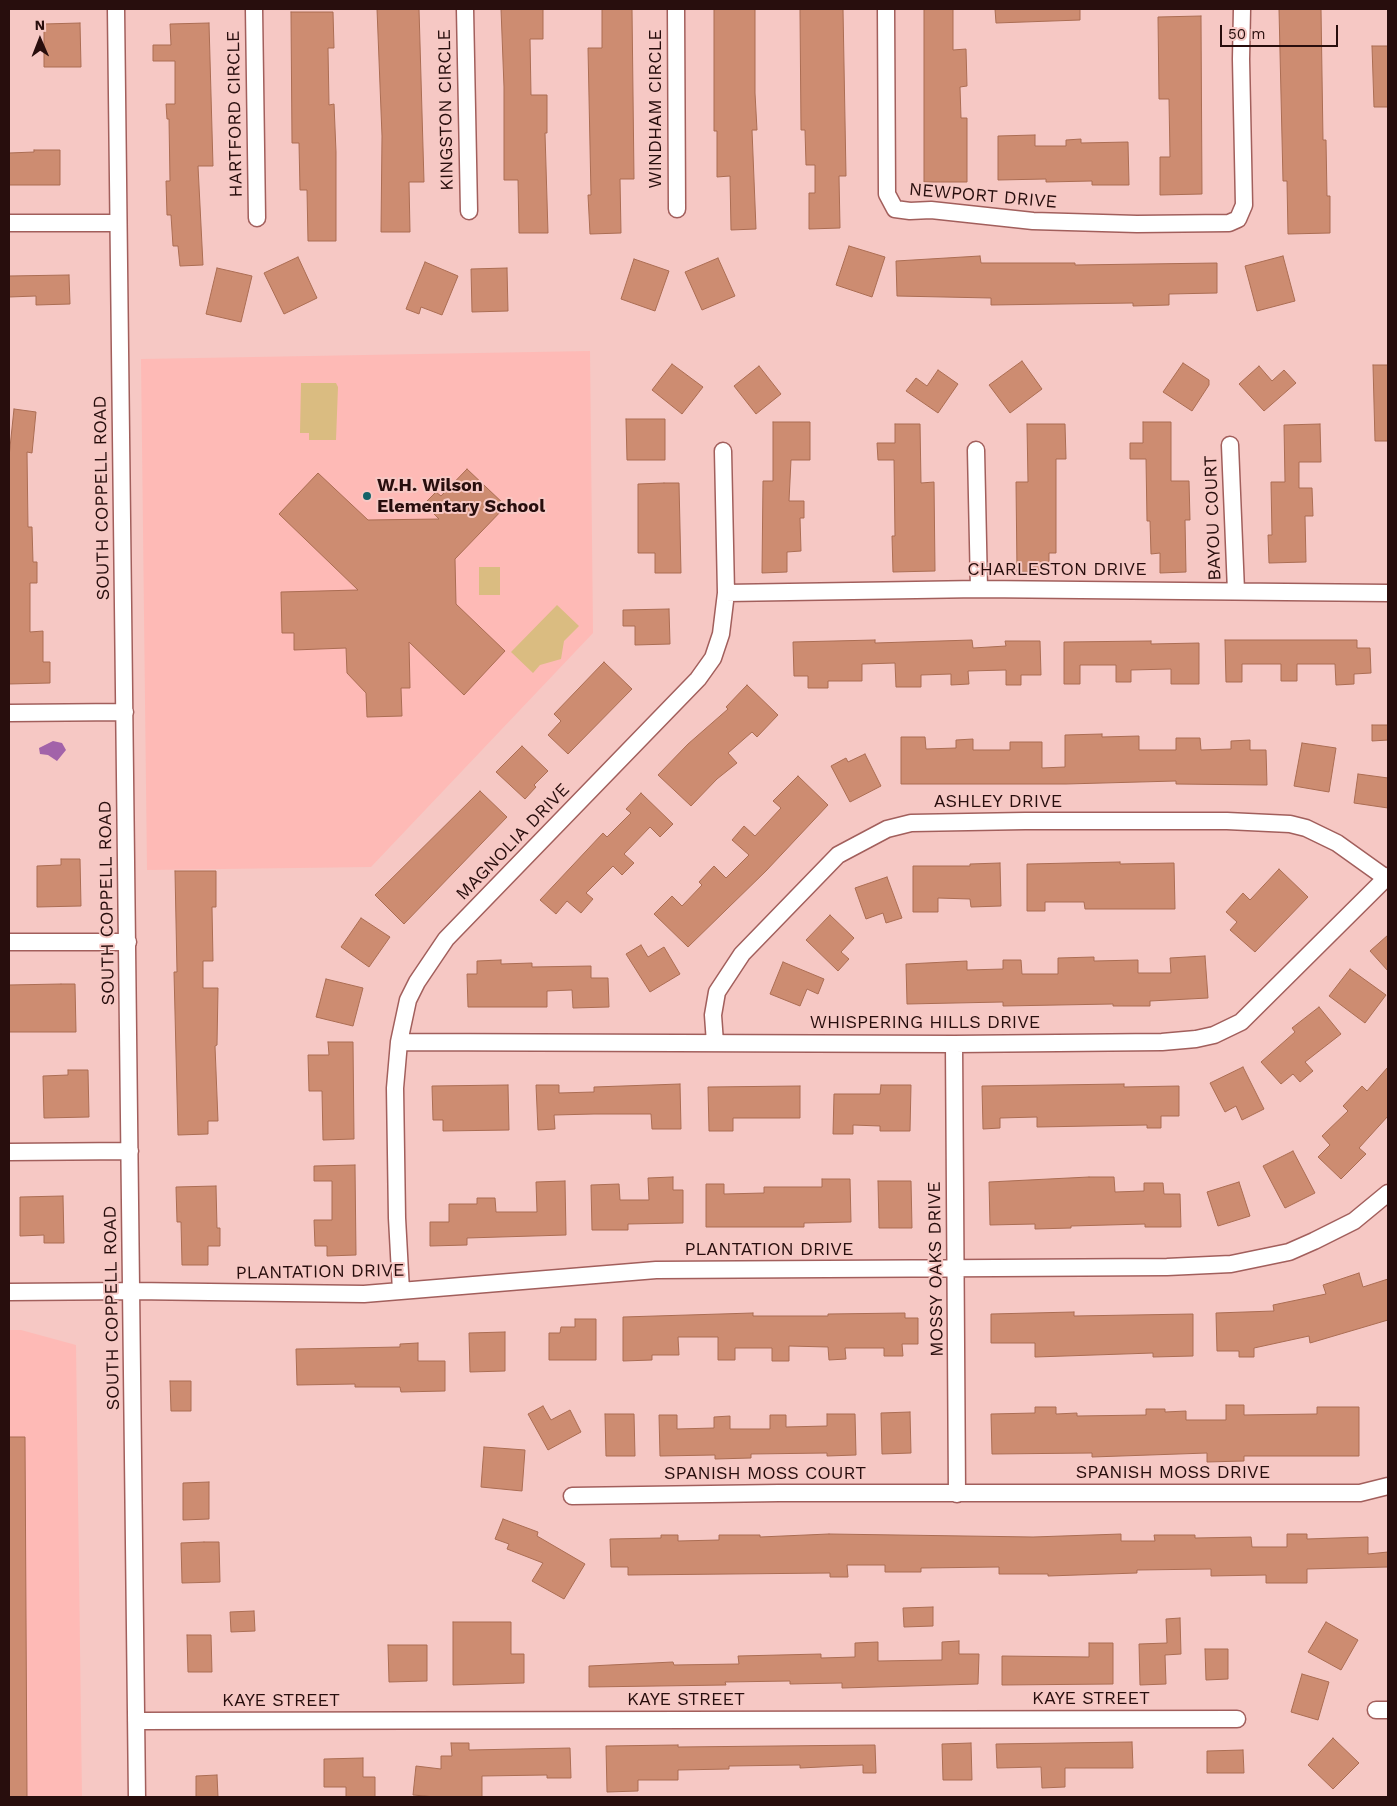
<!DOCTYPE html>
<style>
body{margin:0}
#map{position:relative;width:1397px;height:1806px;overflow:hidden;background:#f6c8c4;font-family:"Work Sans",sans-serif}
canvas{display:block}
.frame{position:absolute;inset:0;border:10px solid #280e0d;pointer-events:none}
.north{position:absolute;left:15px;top:15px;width:50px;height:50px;-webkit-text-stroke:4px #f6c8c4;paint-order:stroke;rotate:359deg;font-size:14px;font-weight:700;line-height:20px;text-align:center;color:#280e0d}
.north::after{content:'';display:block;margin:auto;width:18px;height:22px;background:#280e0d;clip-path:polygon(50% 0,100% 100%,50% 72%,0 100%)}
.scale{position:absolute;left:1220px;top:25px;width:118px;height:22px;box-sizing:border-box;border:2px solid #280e0d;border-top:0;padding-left:6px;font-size:15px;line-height:18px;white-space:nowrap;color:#280e0d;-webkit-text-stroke:4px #f6c8c4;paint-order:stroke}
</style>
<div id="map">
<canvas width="1397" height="1806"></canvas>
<div class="frame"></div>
<div class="north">N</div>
<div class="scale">50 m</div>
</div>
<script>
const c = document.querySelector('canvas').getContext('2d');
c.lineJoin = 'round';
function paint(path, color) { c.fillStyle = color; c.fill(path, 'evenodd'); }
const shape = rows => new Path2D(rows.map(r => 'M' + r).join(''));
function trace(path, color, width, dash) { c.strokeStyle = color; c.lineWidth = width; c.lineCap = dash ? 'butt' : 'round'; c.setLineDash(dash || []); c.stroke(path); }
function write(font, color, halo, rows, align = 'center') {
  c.font = font + ' "Work Sans",sans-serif'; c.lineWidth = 4; c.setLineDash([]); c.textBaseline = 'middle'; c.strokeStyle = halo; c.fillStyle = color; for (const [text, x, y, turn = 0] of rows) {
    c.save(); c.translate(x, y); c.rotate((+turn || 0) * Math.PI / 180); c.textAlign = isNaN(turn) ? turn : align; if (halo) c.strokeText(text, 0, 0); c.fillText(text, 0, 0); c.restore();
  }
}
paint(shape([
 [590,351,593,633,371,867,147,870,141,359],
 [9,1330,21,1330,76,1345,82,1797,9,1797]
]), '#febab6');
paint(shape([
 [301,383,336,383,338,387,336,440,309,440,309,433,300,433],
 [479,567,500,567,500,595,479,595],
 [557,605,579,626,564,641,561,659,540,665,533,673,511,652]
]), '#dabc81');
paint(shape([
 [53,741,62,743,66,750,57,761,48,755,40,754,39,748]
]), '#a263a9');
const building = shape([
 [377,9,419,9,424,182,409,182,410,232,381,232,382,136,377,9],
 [501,9,543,9,543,39,530,39,531,95,547,95,547,133,545,133,548,233,519,233,518,180,504,180,504,87,501,9],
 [602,9,632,9,634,179,620,179,621,233,590,234,588,195,591,195,588,48,602,48,602,9],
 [714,9,755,9,755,93,757,130,752,130,756,229,731,230,730,176,717,177,717,131,714,131,714,9],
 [800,9,843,9,846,176,839,176,840,228,809,229,809,193,815,193,815,165,806,165,805,130,801,130,800,9],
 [924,9,953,9,953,50,966,49,967,86,960,87,961,118,967,118,967,182,924,182,924,9],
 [995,9,1080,9,1080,20,996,23,995,9],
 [1279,9,1321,9,1323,140,1326,140,1327,196,1330,196,1330,233,1288,234,1287,181,1283,181,1279,9],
 [291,12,333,12,334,48,328,48,329,105,334,104,336,152,336,241,308,241,307,190,300,190,299,143,292,143,291,12],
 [1201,16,1202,194,1160,195,1160,157,1170,157,1169,99,1159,99,1158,17,1201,16],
 [80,23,81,67,44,67,44,24,80,23],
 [209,23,213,166,198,166,203,265,180,266,178,246,173,246,171,215,167,215,166,181,170,181,169,119,167,119,166,104,175,104,175,61,153,61,153,45,171,45,170,24,209,23],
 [1372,46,1388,46,1388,107,1374,107,1372,46],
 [1035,135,1035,146,1066,146,1066,140,1081,139,1081,143,1128,142,1129,185,1092,185,1092,181,1046,182,1046,179,998,180,998,136,1035,135],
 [34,150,60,150,60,185,9,185,9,153,34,152,34,150],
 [849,246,885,257,872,297,836,285,849,246],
 [980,256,981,263,1075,263,1075,265,1217,263,1217,293,1169,294,1169,305,1133,306,1133,303,991,305,991,298,897,296,896,261,980,256],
 [1283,256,1295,301,1257,311,1245,266,1283,256],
 [298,257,317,298,284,314,264,273,298,257],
 [718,258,735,296,702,310,685,272,718,258],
 [634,259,669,271,655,311,621,299,634,259],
 [425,262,458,276,442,315,421,307,419,314,406,309,425,262],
 [217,268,252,276,241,322,206,314,217,268],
 [507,268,508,311,472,312,471,269,507,268],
 [69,275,70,304,36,305,36,296,9,297,9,276,69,275],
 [1022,361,1042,389,1010,413,989,385,1022,361],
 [1183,363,1209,380,1209,385,1192,411,1163,392,1183,363],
 [672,364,703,387,682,414,652,390,672,364],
 [1373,365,1388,365,1388,441,1375,441,1373,365],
 [759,366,781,394,756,414,734,386,759,366],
 [1259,366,1272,381,1284,370,1296,383,1264,411,1239,384,1259,366],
 [938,370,958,384,938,413,906,391,916,378,927,386,938,370],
 [14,409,36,412,32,453,27,452,28,527,32,527,33,562,37,562,37,583,30,583,30,632,43,631,43,662,50,662,50,683,9,684,9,457,14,409],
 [626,419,665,419,665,460,627,460,626,419],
 [773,422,810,422,810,460,791,460,789,501,804,501,804,518,800,518,801,551,787,552,787,572,762,573,763,481,773,481,773,422],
 [1143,422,1171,422,1171,481,1189,481,1190,520,1185,520,1186,572,1160,573,1160,553,1151,554,1150,521,1147,521,1146,459,1130,459,1130,443,1143,443,1143,422],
 [895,424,920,424,921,483,934,482,935,571,893,572,892,536,895,536,894,460,878,460,877,443,895,443,895,424],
 [1027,424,1065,424,1066,459,1056,459,1056,553,1049,553,1049,571,1017,572,1016,482,1028,482,1027,424],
 [1320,424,1321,462,1299,462,1299,488,1312,488,1313,516,1305,516,1306,562,1269,563,1268,535,1272,535,1271,482,1285,482,1284,425,1320,424],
 [467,469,506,506,455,559,456,604,505,651,464,695,409,642,410,688,401,688,402,716,367,717,366,693,347,673,346,648,294,650,294,633,282,633,281,592,358,590,279,514,318,473,368,520,439,519,424,504,436,492,441,496,467,469],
 [664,483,679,483,681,573,655,573,655,553,638,553,638,484,664,483],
 [669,609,670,644,635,645,635,626,623,626,623,610,669,609],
 [875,640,875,643,972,640,973,648,1006,646,1005,641,1040,641,1041,675,1021,675,1021,685,1006,685,1006,670,968,671,969,684,951,685,951,674,921,675,921,687,896,687,895,663,862,664,862,681,828,681,828,688,808,688,808,676,794,676,793,642,875,640],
 [1225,640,1357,640,1357,648,1370,648,1371,673,1354,674,1354,684,1336,685,1335,664,1297,664,1297,681,1281,681,1281,664,1242,664,1242,682,1226,682,1225,640],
 [1151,641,1151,644,1199,643,1199,684,1171,684,1171,669,1131,670,1131,682,1116,682,1116,665,1080,665,1080,684,1064,684,1064,642,1151,641],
 [604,662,632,689,568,754,548,735,561,721,554,714,604,662],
 [747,685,778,715,757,737,752,732,728,753,737,763,717,779,691,806,658,775,688,744,728,709,726,707,747,685],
 [1372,725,1388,725,1388,740,1372,741,1372,725],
 [1102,734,1102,737,1139,736,1139,750,1176,750,1176,738,1200,738,1201,750,1231,749,1231,741,1250,740,1250,750,1266,750,1267,785,1176,784,1176,781,1066,784,901,784,901,737,925,737,926,749,956,748,956,740,973,739,973,750,1010,750,1010,742,1042,742,1042,768,1065,767,1065,735,1102,734],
 [1302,743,1336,748,1329,792,1294,786,1302,743],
 [522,746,548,771,534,785,536,787,525,799,496,772,522,746],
 [865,754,881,786,850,802,831,766,846,758,848,762,865,754],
 [1358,774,1388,778,1388,808,1354,803,1358,774],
 [798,776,828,805,766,871,688,947,654,914,672,896,682,906,702,885,699,882,714,866,726,878,749,855,732,840,744,826,755,836,781,808,773,801,798,776],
 [480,791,507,817,404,924,375,895,480,791],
 [641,793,673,824,660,837,650,827,624,854,634,863,622,875,613,866,586,893,593,899,581,913,567,901,556,914,540,900,603,833,607,837,631,813,626,809,641,793],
 [61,859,80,859,81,906,37,907,37,866,61,865,61,859],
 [1120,862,1120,864,1174,863,1175,909,1085,909,1084,902,1045,902,1045,911,1027,911,1027,864,1120,862],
 [1000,863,1001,906,971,907,970,899,938,898,938,912,913,912,913,866,970,866,970,864,1000,863],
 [1279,869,1308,897,1255,952,1230,930,1237,922,1226,912,1243,893,1250,900,1279,869],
 [175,871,216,871,216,907,212,907,213,961,203,961,203,988,218,988,217,1045,215,1046,218,1121,208,1121,208,1134,178,1135,174,972,177,972,175,871],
 [887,877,902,918,886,923,883,913,866,919,855,888,887,877],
 [830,915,854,938,841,952,849,959,838,971,806,940,830,915],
 [361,918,390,937,369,967,341,947,361,918],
 [1388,935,1388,971,1370,951,1388,935],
 [641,945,648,957,664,947,680,974,650,992,626,954,641,945],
 [1205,956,1208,998,1150,1001,1150,1006,1113,1006,1113,1004,1003,1006,1003,1002,907,1004,906,964,967,961,967,970,1003,969,1003,960,1021,960,1022,974,1058,974,1058,958,1094,957,1094,961,1138,960,1138,973,1171,973,1170,958,1205,956],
 [501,960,501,964,532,963,532,967,591,966,591,978,608,978,609,1007,573,1008,572,990,547,991,547,1007,468,1007,467,974,477,974,477,961,501,960],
 [783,962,824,979,818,994,807,989,800,1006,770,994,783,962],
 [1350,969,1386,995,1365,1023,1329,996,1350,969],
 [326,979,363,988,353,1026,316,1017,326,979],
 [61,984,75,984,76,1032,9,1032,9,985,61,984],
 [1319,1007,1341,1034,1305,1062,1313,1071,1300,1082,1293,1074,1281,1084,1261,1062,1295,1032,1292,1028,1319,1007],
 [328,1042,353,1042,354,1139,323,1140,322,1091,309,1091,308,1055,329,1055,328,1042],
 [1243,1067,1264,1109,1242,1120,1236,1106,1225,1112,1210,1083,1243,1067],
 [1388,1067,1388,1116,1359,1148,1366,1154,1341,1179,1318,1157,1330,1145,1322,1136,1348,1111,1343,1106,1362,1086,1367,1091,1388,1067],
 [68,1070,88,1070,89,1117,44,1118,43,1076,68,1075,68,1070],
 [680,1084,681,1129,652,1129,651,1114,594,1114,554,1115,555,1129,538,1130,536,1085,559,1085,559,1093,594,1092,594,1087,680,1084],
 [1124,1084,1124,1087,1179,1086,1179,1116,1161,1116,1161,1128,1147,1128,1147,1125,1037,1127,1037,1117,1000,1118,1000,1128,983,1129,982,1086,1124,1084],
 [508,1085,509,1130,443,1131,443,1120,433,1120,432,1086,508,1085],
 [881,1085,911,1085,910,1131,880,1131,880,1126,853,1125,853,1134,833,1134,834,1094,880,1094,881,1085],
 [800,1086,800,1118,733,1118,733,1131,709,1131,708,1087,800,1086],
 [1293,1151,1315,1193,1285,1208,1263,1166,1293,1151],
 [355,1165,356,1255,327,1256,327,1246,315,1246,314,1220,332,1220,332,1181,314,1181,314,1166,355,1165],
 [673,1177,673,1190,683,1190,683,1223,628,1224,628,1230,592,1230,591,1185,619,1184,620,1200,649,1200,648,1178,673,1177],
 [1089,1177,1114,1177,1115,1192,1144,1191,1144,1183,1163,1183,1164,1194,1180,1194,1181,1227,1145,1227,1145,1224,1071,1226,1071,1228,1035,1229,1035,1224,990,1225,989,1182,1089,1177],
 [822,1179,850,1179,851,1222,804,1223,804,1227,706,1227,706,1184,724,1184,724,1194,764,1193,764,1187,822,1187,822,1179],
 [565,1181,566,1235,467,1238,467,1245,430,1246,430,1222,449,1222,449,1204,477,1204,477,1198,495,1198,496,1212,537,1212,536,1182,565,1181],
 [878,1181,911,1181,912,1228,879,1228,878,1181],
 [1239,1182,1250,1216,1218,1226,1207,1192,1239,1182],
 [216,1186,217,1228,220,1228,220,1246,208,1246,208,1265,182,1265,181,1222,177,1222,176,1187,216,1186],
 [63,1196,64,1243,44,1243,44,1235,20,1236,20,1197,63,1196],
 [1359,1273,1363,1287,1388,1279,1388,1320,1310,1343,1309,1336,1254,1348,1254,1357,1239,1357,1239,1351,1217,1351,1216,1313,1274,1311,1273,1305,1326,1294,1323,1285,1359,1273],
 [1074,1312,1074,1316,1193,1314,1193,1356,1153,1357,1153,1353,1035,1357,1035,1343,991,1343,991,1314,1074,1312],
 [753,1313,753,1316,828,1316,828,1314,905,1313,905,1318,918,1318,918,1344,902,1344,903,1356,884,1356,884,1348,845,1348,846,1359,829,1360,828,1347,789,1346,789,1361,772,1361,772,1348,735,1348,735,1360,718,1360,718,1337,678,1337,679,1355,652,1355,652,1360,623,1361,623,1317,753,1313],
 [575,1319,596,1319,596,1360,549,1360,549,1333,560,1333,561,1327,575,1327,575,1319],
 [505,1332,505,1371,470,1372,469,1333,505,1332],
 [418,1343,418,1361,445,1361,445,1391,401,1392,400,1387,355,1387,355,1384,297,1385,296,1349,400,1347,400,1344,418,1343],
 [170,1381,191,1381,191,1411,171,1411,170,1381],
 [1226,1405,1244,1405,1244,1415,1317,1414,1317,1407,1359,1407,1359,1456,1244,1456,1244,1461,1207,1462,1207,1453,1092,1457,1092,1453,992,1454,991,1414,1035,1413,1035,1407,1056,1407,1056,1414,1077,1413,1077,1416,1146,1415,1146,1409,1165,1409,1165,1412,1186,1411,1186,1420,1226,1420,1226,1405],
 [543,1406,551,1420,570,1410,581,1432,548,1450,528,1414,543,1406],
 [910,1412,911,1453,882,1454,881,1413,910,1412],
 [605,1414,634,1414,635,1456,606,1456,605,1414],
 [827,1414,855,1414,856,1455,827,1456,827,1453,751,1454,751,1458,715,1459,715,1455,660,1456,659,1415,677,1415,677,1429,714,1428,714,1417,730,1416,730,1429,770,1429,770,1415,786,1415,786,1427,827,1426,827,1414],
 [9,1437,25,1437,27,1797,9,1797,9,1437],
 [484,1447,525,1450,522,1491,481,1487,484,1447],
 [209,1482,209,1519,183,1520,183,1483,209,1482],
 [503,1519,538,1532,537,1536,585,1564,564,1599,532,1581,543,1563,507,1549,509,1544,495,1539,503,1519],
 [829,1534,1033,1537,1121,1534,1121,1541,1155,1541,1154,1535,1195,1535,1195,1538,1251,1537,1252,1547,1287,1547,1287,1534,1307,1534,1307,1539,1368,1537,1368,1554,1388,1552,1388,1567,1307,1569,1307,1583,1266,1583,1266,1575,1211,1576,1211,1569,1137,1570,1137,1573,1048,1576,1048,1574,999,1574,999,1567,921,1568,921,1572,885,1572,885,1565,847,1565,848,1577,830,1577,830,1573,628,1575,628,1567,611,1567,610,1539,661,1538,661,1535,678,1535,678,1541,719,1540,719,1535,760,1535,760,1537,829,1534],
 [204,1542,219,1542,220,1582,182,1583,181,1543,204,1542],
 [933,1607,933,1626,904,1627,903,1608,933,1607],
 [254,1611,255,1631,231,1632,230,1612,254,1611],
 [1180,1618,1181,1654,1165,1655,1166,1684,1140,1685,1139,1644,1167,1643,1166,1619,1180,1618],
 [453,1622,511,1622,511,1654,524,1654,524,1683,453,1685,453,1622],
 [1326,1622,1358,1640,1341,1670,1308,1652,1326,1622],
 [187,1635,211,1635,212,1672,188,1672,187,1635],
 [959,1641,959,1654,979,1654,978,1684,842,1688,842,1683,790,1684,790,1681,725,1682,726,1685,589,1687,589,1666,673,1662,674,1665,739,1664,738,1656,821,1654,821,1658,855,1657,855,1643,878,1642,878,1661,942,1660,942,1642,959,1641],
 [1089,1643,1113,1643,1113,1684,1002,1685,1002,1656,1089,1657,1089,1643],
 [388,1645,427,1645,427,1681,389,1682,388,1645],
 [1205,1649,1228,1649,1228,1679,1206,1680,1205,1649],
 [1302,1674,1329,1682,1318,1720,1291,1712,1302,1674],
 [1333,1738,1359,1763,1333,1789,1308,1765,1333,1738],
 [1132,1742,1133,1768,1065,1768,1065,1787,1042,1788,1041,1767,997,1768,996,1744,1132,1742],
 [451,1743,469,1743,469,1750,570,1748,571,1778,547,1778,547,1775,482,1776,482,1797,436,1797,413,1795,416,1766,441,1769,441,1756,452,1756,451,1743],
 [971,1743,972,1780,943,1780,942,1744,971,1743],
 [678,1745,678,1747,875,1745,876,1773,863,1773,863,1765,800,1768,800,1765,729,1766,729,1769,678,1770,678,1780,638,1780,638,1791,607,1792,606,1746,678,1745],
 [1243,1750,1244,1773,1207,1773,1207,1751,1243,1750],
 [363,1758,363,1777,375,1777,375,1797,346,1797,346,1787,324,1787,324,1759,363,1758],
 [217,1775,218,1797,196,1797,196,1776,217,1775]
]);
paint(building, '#cd8c71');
trace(building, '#ab6d53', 1);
const minor = shape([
 [116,9,137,1797],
 [254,9,257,218],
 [465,9,469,211],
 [676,9,677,209],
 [886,9,887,194,895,209,910,211,931,210,1033,221,1137,224,1229,223,1238,219,1244,205,1241,59,1242,9],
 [9,223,118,223],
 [1230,445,1236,591],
 [976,450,979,589],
 [726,593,979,589,1388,593],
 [9,713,125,712],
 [9,942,128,942],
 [399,1042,954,1044,1162,1042,1196,1039,1214,1035,1241,1022,1388,876],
 [715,1043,713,1015,717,992,742,954,838,855,887,829,911,823,1025,821,1227,821,1290,824,1306,828,1337,843,1386,878],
 [954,1044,957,1494],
 [9,1152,130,1151],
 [401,1291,397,1218,395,1088,399,1042,408,1000,417,982,446,939,698,679,713,658,721,634,726,593,723,451],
 [9,1292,132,1291,364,1294,656,1270,1167,1267,1231,1264,1289,1252,1314,1241,1354,1221,1388,1193],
 [572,1496,779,1493,1360,1493,1388,1486],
 [1376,1710,1388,1710],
 [136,1721,1237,1719]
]);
trace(minor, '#a25f5c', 19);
trace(minor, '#fff', 16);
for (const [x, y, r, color] of [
 [367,496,5,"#136369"]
]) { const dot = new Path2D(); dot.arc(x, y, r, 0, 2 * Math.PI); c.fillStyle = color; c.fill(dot); trace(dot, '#f6c8c4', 2); }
write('18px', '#280e0d', '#f6c8c4', [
 ["WINDHAM CIRCLE",656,109,-90],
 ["KINGSTON CIRCLE",446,110,-91],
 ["HARTFORD CIRCLE",235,114,-91],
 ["NEWPORT DRIVE",983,196,5],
 ["SOUTH COPPELL ROAD",102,498,-91],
 ["BAYOU COURT",1213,518,-92],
 ["CHARLESTON DRIVE",1057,570],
 ["ASHLEY DRIVE",998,802],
 ["MAGNOLIA DRIVE",513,842,-46],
 ["SOUTH COPPELL ROAD",107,903,-91],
 ["WHISPERING HILLS DRIVE",925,1023],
 ["PLANTATION DRIVE",769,1250],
 ["MOSSY OAKS DRIVE",936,1269,-91],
 ["PLANTATION DRIVE",320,1272,-1],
 ["SOUTH COPPELL ROAD",112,1308,-91],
 ["SPANISH MOSS DRIVE",1173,1473],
 ["SPANISH MOSS COURT",765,1474],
 ["KAYE STREET",1091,1699],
 ["KAYE STREET",686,1700],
 ["KAYE STREET",281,1701]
]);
write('bold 18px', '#280e0d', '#f6c8c4', [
 ["W.H. Wilson",377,486],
 ["Elementary School",377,507]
], 'left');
</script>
